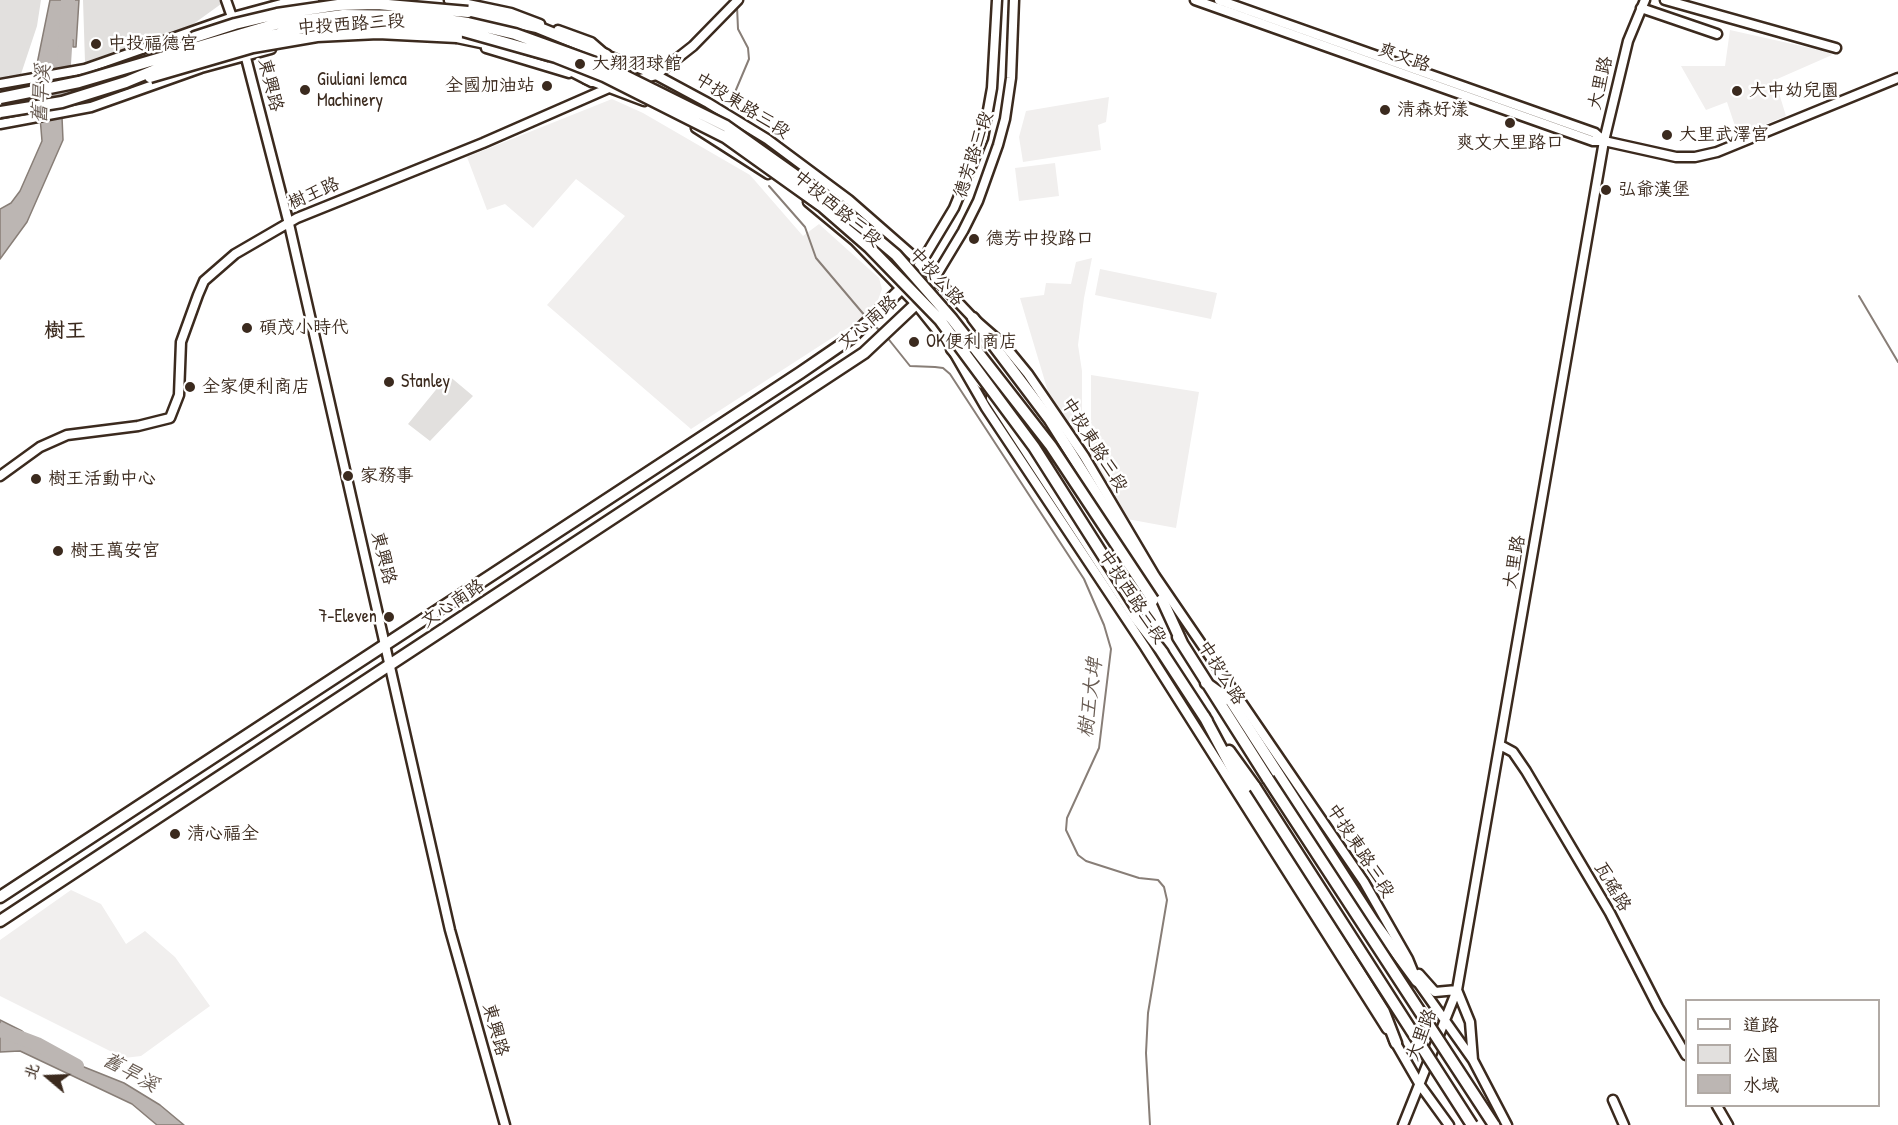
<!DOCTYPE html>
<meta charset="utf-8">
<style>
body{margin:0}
#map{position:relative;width:1898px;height:1125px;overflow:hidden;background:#fff;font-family:"Patrick Hand","LXGW WenKai TC",sans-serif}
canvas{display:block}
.legend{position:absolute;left:1685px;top:999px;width:195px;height:108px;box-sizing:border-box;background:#fff;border:2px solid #b1aaa5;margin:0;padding:8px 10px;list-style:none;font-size:18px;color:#3b2a1e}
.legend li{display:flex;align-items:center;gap:12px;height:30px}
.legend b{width:30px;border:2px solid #b1aaa5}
.north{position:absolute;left:18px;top:1047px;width:60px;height:60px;-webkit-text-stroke:4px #fff;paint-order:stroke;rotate:289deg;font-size:16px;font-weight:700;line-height:24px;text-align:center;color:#3b2a1e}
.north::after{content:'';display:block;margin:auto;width:21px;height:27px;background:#3b2a1e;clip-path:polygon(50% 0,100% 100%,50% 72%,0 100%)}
</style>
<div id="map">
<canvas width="1898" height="1125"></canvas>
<ul class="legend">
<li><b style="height:8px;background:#fff"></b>道路</li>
<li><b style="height:16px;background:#e2e0de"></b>公園</li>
<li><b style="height:16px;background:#bcb6b3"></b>水域</li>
</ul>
<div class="north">北</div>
</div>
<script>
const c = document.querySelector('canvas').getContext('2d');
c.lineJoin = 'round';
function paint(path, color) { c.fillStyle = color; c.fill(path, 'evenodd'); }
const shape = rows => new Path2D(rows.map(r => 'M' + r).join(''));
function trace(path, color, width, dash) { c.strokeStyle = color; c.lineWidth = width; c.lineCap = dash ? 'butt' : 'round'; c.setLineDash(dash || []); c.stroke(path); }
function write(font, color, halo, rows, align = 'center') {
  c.font = font + ' "Patrick Hand","LXGW WenKai TC",sans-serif'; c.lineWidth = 5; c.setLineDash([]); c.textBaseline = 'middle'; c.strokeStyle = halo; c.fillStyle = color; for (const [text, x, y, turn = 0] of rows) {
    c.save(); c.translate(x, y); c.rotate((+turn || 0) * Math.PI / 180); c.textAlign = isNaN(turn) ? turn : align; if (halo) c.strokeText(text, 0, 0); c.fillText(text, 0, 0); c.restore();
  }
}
paint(shape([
 [1730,30,1828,52,1832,55,1775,80,1786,116,1738,135,1727,102,1706,110,1681,66,1725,66],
 [1109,97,1106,122,1098,125,1101,150,1023,162,1019,137,1026,111],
 [612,99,643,113,750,175,803,236,819,224,879,278,882,289,878,300,866,316,691,429,547,305,625,216,576,179,533,228,505,204,487,210,467,157],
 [1055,163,1059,196,1019,201,1015,168],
 [1092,258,1084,298,1078,345,1082,371,1082,434,1075,436,1049,395,1020,298,1044,295,1046,283,1071,284,1076,262],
 [1100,269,1217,293,1211,319,1095,295],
 [1091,375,1199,392,1176,528,1127,519,1091,456],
 [71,890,101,904,126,944,145,931,175,957,210,1006,141,1056,124,1058,0,996,0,940]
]), '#f1efee');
paint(shape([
 [0,0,41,0,37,26,21,74,0,80],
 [83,0,219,0,221,4,192,25,85,62],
 [448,375,473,396,430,441,408,424]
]), '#e2e0de');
const water = shape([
 [50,0,79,0,76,47,73,47,73,40,63,37,59,48,63,140,27,222,0,259,0,209,11,203,20,191,42,141,36,69,50,0],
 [0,1020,22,1031,49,1053,124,1083,160,1105,184,1125,157,1125,132,1104,20,1051,0,1052,0,1020]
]);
paint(water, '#bcb6b3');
trace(water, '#887e77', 1.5);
trace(shape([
 [730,104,749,59,748,48,738,29,737,6],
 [769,186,805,227,816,258,866,317],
 [1859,296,1898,362],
 [872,323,881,332],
 [886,336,910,366,935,367,943,368,950,374,1084,579,1104,625,1111,649,1099,748,1067,818,1066,830,1078,855,1086,861,1139,878,1158,880,1164,887,1167,900,1148,1013,1146,1053,1150,1125]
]), '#887e77', 2);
trace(shape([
 [61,112,68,0],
 [0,1030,37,1044,77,1066]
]), '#bcb6b3', 14);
const minor = shape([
 [226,0,245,54,289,224,450,930,505,1125],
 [449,0,511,13,540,24],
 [1195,0,1593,141,1604,141,1676,157,1695,157,1717,152,1898,78],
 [1219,0,1595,133,1604,141],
 [1665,0,1836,48],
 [1641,8,1717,34],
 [558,30,591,42,606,55,656,75,708,103,767,139,849,200,921,263,973,318,1005,346,1028,374,1084,456,1155,576,1364,882,1408,959,1417,981,1473,1060,1507,1125],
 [486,48,569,73],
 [586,79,644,101],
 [632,81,656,75,693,46,738,0],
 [0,84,85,69,233,17,281,4,314,0],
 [0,124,91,107,201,68,271,49],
 [696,128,768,174],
 [808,202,855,241,916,304,952,349,986,408,1145,647,1387,1029],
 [901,289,921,263,954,208,983,138,992,88,997,0],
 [916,304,925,294,963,231,978,201,998,145,1005,119,1011,78,1014,0],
 [0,476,40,447,67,435,138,426,170,418,179,395,181,342,198,295,204,281,235,254,297,218,483,143,611,87],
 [1500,745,1513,752,1526,771,1610,913,1658,1007,1686,1055],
 [1419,974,1435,992,1457,990,1470,1022,1473,1060],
 [1394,1040,1420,1085,1449,1125],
 [1613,1100,1624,1125],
 [1717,1106,1728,1125],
 [1403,1125,1457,990,1604,141,1628,41,1645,0]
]);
const major = shape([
 [468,12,537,27,606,55],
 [457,37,495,45],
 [553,61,592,81],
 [973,318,1050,420,1160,595,1182,643],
 [952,349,982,383],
 [992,398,1136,618,1163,653],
 [1178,637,1268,779],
 [1160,649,1207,721],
 [1206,683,1231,701,1373,921,1417,981],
 [1204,716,1235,774,1384,1012,1396,1043],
 [1229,751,1255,787],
 [0,897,800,373,851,338,901,289],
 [0,921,864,353,916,304]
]);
trace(minor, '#3b2a1e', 13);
trace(major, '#3b2a1e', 15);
trace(minor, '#fff', 8);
trace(major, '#fff', 10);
const majorBridge = shape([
 [178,51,195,37,235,24,277,14,338,5,377,4,468,12],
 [150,77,253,47,317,36,378,33,457,37],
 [0,98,79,82,276,24,343,15,419,16,468,23,515,34,609,68,726,126,833,202,896,255,952,319,1051,446,1153,600],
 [0,112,62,102,126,82,191,55,315,25,414,25,460,30,556,57,604,76,725,137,823,207,869,247,940,320,1034,447,1137,609],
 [1268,779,1494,1125],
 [1255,787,1472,1125]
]);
trace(majorBridge, '#3b2a1e', 15, []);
trace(majorBridge, '#fff', 10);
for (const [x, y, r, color] of [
 [96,44,6,"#3b2a1e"],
 [580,64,6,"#3b2a1e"],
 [547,86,6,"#3b2a1e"],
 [305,90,6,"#3b2a1e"],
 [1737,91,6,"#3b2a1e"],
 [1385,110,6,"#3b2a1e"],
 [1510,123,6,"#3b2a1e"],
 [1667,135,6,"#3b2a1e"],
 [1606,190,6,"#3b2a1e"],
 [974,239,6,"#3b2a1e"],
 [247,328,6,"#3b2a1e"],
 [914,342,6,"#3b2a1e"],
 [389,382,6,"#3b2a1e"],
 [190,387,6,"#3b2a1e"],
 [348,476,6,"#3b2a1e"],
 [36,479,6,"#3b2a1e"],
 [58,551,6,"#3b2a1e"],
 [389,617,6,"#3b2a1e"],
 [175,834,6,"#3b2a1e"]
]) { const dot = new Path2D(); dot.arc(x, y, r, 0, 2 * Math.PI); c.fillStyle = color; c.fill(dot); trace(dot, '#fff', 2); }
write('18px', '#3b2a1e', '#fff', [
 ["中投西路三段",351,25,-4],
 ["爽文路",1404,58,19],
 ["大里路",1601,83,-77],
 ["東興路",270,85,76],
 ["中投東路三段",742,106,32],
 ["德芳路三段",974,155,-72],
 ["樹王路",314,194,-24],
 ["中投西路三段",837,209,40],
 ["中投公路",936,277,48],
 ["文心南路",868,323,-41],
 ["中投東路三段",1094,445,58],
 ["東興路",383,558,76],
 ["大里路",1515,562,-80],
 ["中投西路三段",1132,597,57],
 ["文心南路",453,604,-34],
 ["中投公路",1221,673,58],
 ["中投東路三段",1360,851,57],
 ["瓦磘路",1612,887,59],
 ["東興路",495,1030,74],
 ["大里路",1422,1035,-69]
]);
write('18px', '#3b2a1e', '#fff', [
 ["中投福德宮",108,44],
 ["大翔羽球館",592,64],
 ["Giuliani Iemca",317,80],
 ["Machinery",317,101],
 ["全國加油站",535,86,"right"],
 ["大中幼兒園",1749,91],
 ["清森好漾",1397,110],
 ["大里武澤宮",1679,135],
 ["爽文大里路口",1510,143,"center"],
 ["弘爺漢堡",1618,190],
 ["德芳中投路口",986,239],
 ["碩茂小時代",259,328],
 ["OK便利商店",926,342],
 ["Stanley",401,382],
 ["全家便利商店",202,387],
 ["家務事",360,476],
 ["樹王活動中心",48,479],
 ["樹王萬安宮",70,551],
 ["7-Eleven",377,617,"right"],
 ["清心福全",187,834]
], 'left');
write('italic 20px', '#685b52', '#fff', [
 ["舊旱溪",42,94,-86],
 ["樹王大埤",1091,698,-83],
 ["舊旱溪",130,1073,29]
]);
write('bold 21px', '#3b2a1e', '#fff', [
 ["樹王",65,331]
]);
</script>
